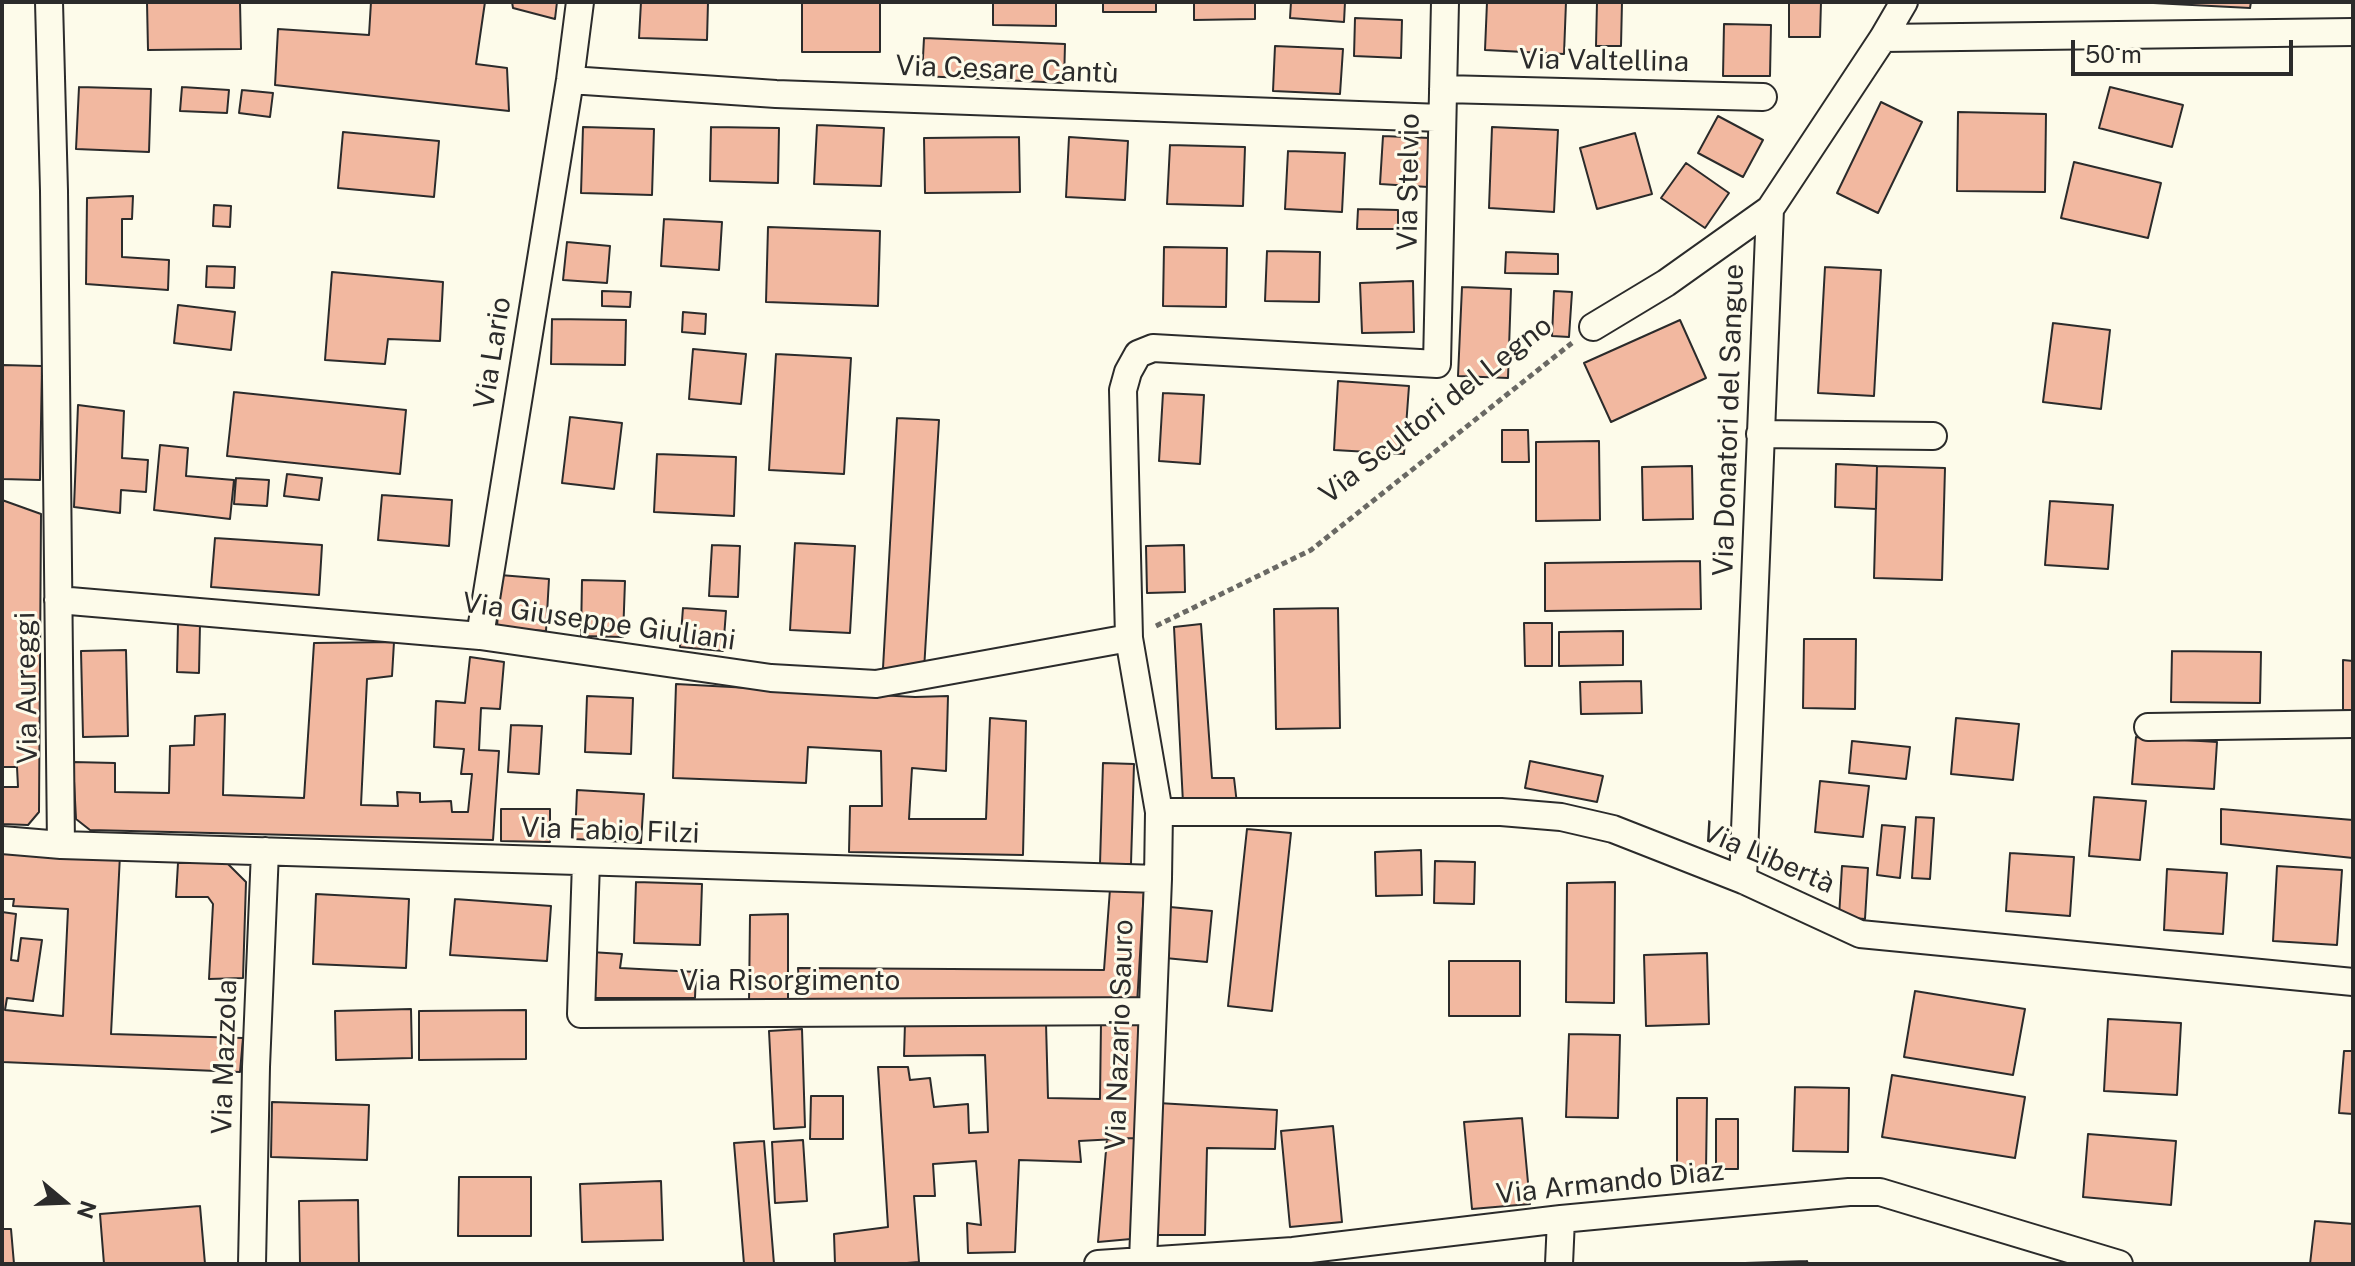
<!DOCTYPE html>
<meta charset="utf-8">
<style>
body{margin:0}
#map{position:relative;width:2355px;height:1266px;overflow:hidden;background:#fdfbea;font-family:"Public Sans",sans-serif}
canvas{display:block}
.frame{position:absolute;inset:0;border:4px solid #2b2b2b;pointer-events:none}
.north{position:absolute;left:24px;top:1162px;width:80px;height:80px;-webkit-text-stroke:6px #fdfbea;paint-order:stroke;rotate:109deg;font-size:22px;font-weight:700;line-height:32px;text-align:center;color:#2b2b2b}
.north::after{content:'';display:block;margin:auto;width:28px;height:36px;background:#2b2b2b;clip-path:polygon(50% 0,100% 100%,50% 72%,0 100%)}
.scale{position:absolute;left:2071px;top:40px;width:222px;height:36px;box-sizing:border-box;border:4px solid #2b2b2b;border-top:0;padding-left:10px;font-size:24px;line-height:28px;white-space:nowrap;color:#2b2b2b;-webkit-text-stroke:6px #fdfbea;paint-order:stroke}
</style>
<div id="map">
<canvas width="2355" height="1266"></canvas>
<div class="frame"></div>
<div class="north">N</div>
<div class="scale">50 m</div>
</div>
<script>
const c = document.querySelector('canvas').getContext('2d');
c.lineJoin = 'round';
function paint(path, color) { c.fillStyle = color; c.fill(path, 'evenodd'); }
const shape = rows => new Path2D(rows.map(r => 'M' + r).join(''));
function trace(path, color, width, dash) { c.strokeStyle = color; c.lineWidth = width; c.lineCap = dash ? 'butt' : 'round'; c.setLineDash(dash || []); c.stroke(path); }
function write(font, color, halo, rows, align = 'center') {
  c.font = font + ' "Public Sans",sans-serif'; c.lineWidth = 6; c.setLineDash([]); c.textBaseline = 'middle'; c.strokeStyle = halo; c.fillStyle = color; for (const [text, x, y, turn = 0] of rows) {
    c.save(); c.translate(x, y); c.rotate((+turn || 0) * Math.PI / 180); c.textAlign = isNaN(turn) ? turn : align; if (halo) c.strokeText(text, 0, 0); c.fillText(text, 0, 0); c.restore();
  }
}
const building = shape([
 [147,2,240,2,241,49,148,50,147,2],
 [371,2,485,2,476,64,507,68,509,111,275,85,278,29,369,35,371,2],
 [512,2,557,2,555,19,513,8,512,2],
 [641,2,708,2,707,40,639,38,641,2],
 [802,2,880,2,880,52,802,52,802,2],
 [993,2,1056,2,1056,26,993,25,993,2],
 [1103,2,1156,2,1156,12,1103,12,1103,2],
 [1194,2,1255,2,1255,19,1194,20,1194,2],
 [1291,2,1345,2,1344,22,1290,18,1291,2],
 [1487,2,1566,2,1564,54,1485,50,1487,2],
 [1597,2,1622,2,1621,46,1596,46,1597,2],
 [1789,2,1821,2,1820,37,1789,37,1789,2],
 [2134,2,2251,2,2250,8,2134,2],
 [1355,18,1402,20,1401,58,1354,56,1355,18],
 [1724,24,1771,25,1770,76,1723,76,1724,24],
 [924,38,1065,44,1064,83,922,76,924,38],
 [1275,46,1343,49,1340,94,1273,91,1275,46],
 [79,87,151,89,149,152,76,149,79,87],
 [182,87,229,90,227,113,180,111,182,87],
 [2110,87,2183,105,2172,147,2099,128,2110,87],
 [242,90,273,93,270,117,239,113,242,90],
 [1881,102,1922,122,1878,213,1837,193,1881,102],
 [1958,112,2046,114,2045,192,1957,191,1958,112],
 [1718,116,1763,140,1743,177,1698,153,1718,116],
 [817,125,884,128,881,186,814,184,817,125],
 [583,127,654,129,652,195,581,193,583,127],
 [711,127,779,128,778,183,710,181,711,127],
 [1492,127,1558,130,1554,212,1489,208,1492,127],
 [343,132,439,141,434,197,338,188,343,132],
 [1635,133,1652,194,1597,209,1580,148,1635,133],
 [1383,136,1430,138,1428,187,1380,184,1383,136],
 [1019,137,1020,192,925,193,924,138,1019,137],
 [1069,137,1128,141,1125,200,1066,197,1069,137],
 [1170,145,1245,147,1243,206,1167,204,1170,145],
 [1288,151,1345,153,1342,212,1285,209,1288,151],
 [2074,162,2161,183,2148,238,2061,218,2074,162],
 [1686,163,1729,193,1705,228,1661,198,1686,163],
 [133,196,132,219,122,219,122,257,169,260,168,290,86,284,87,198,133,196],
 [214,205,231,206,230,227,213,226,214,205],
 [1358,209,1398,210,1398,229,1357,229,1358,209],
 [664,219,722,222,719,270,661,266,664,219],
 [768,227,880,231,878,306,766,302,768,227],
 [567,242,610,246,607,283,563,280,567,242],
 [1164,247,1227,248,1226,307,1163,306,1164,247],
 [1267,251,1320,252,1319,302,1265,301,1267,251],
 [1506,252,1558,254,1558,274,1505,273,1506,252],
 [207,266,235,267,234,288,206,287,207,266],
 [1825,267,1881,270,1874,396,1818,393,1825,267],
 [332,272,443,282,440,341,388,339,385,364,325,360,332,272],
 [1413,281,1414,332,1362,333,1360,283,1413,281],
 [1462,287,1511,289,1508,378,1458,376,1462,287],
 [602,291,631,292,630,307,602,306,602,291],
 [1554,291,1572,292,1569,337,1552,336,1554,291],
 [178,305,235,312,231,350,174,343,178,305],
 [683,312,706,314,705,334,682,332,683,312],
 [552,319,626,320,625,365,551,364,552,319],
 [1680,320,1706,378,1611,422,1584,363,1680,320],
 [2053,323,2110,330,2101,409,2043,402,2053,323],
 [693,349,746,354,741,404,689,399,693,349],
 [776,354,851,358,844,474,769,470,776,354],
 [3,365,42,366,40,480,2,479,3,365],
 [1338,381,1409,386,1404,454,1334,450,1338,381],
 [234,392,406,410,400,474,227,456,234,392],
 [1163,393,1204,395,1200,464,1159,461,1163,393],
 [78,405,124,411,122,458,148,460,146,492,121,490,120,513,74,507,78,405],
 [570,417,622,423,614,489,562,483,570,417],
 [897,418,939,420,924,670,883,668,897,418],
 [1502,430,1528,430,1529,462,1502,462,1502,430],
 [1599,441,1600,520,1536,521,1536,442,1599,441],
 [160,445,188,448,186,476,234,480,230,519,154,510,160,445],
 [657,454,736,457,734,516,654,512,657,454],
 [1836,464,1877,466,1876,509,1835,507,1836,464],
 [1692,466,1693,519,1643,520,1642,467,1692,466],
 [1877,466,1945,468,1942,580,1874,578,1877,466],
 [287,474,322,478,319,500,284,496,287,474],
 [236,478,269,480,267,506,234,504,236,478],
 [382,495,452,500,449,546,378,540,382,495],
 [2,500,41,514,39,812,28,825,2,824,2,787,18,787,17,767,2,767,2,500],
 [2050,501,2113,505,2108,569,2045,565,2050,501],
 [215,538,322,545,319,595,211,587,215,538],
 [795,543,855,546,850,633,790,630,795,543],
 [712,545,740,546,738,597,709,596,712,545],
 [1184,545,1185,592,1147,593,1146,546,1184,545],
 [1700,561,1701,609,1545,611,1545,563,1700,561],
 [500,575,549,579,546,631,497,628,500,575],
 [582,580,625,581,623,637,581,636,582,580],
 [683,608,726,611,723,651,680,647,683,608],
 [1338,608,1340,728,1276,729,1274,609,1338,608],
 [178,623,200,624,199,673,177,672,178,623],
 [1524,623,1552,623,1552,666,1525,666,1524,623],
 [1201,624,1212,778,1234,778,1237,804,1183,803,1174,627,1201,624],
 [1623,631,1623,665,1559,666,1559,632,1623,631],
 [1804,639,1856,639,1855,709,1803,708,1804,639],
 [394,642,392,676,367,679,361,805,398,806,397,792,420,793,420,802,451,801,452,812,468,812,472,774,461,774,464,749,434,747,436,701,465,703,470,657,504,662,500,709,481,708,479,750,499,751,493,840,90,830,76,819,73,762,115,763,115,792,169,793,170,746,194,745,195,716,225,714,223,795,304,798,314,643,394,642],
 [126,650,128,736,83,737,81,651,126,650],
 [2172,651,2261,652,2260,703,2171,702,2172,651],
 [2343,660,2353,661,2353,710,2343,710,2343,660],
 [1641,681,1642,713,1581,714,1580,682,1641,681],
 [676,684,915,697,948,696,946,771,912,768,909,819,986,819,990,718,1026,721,1023,855,849,852,850,806,882,806,881,751,808,747,806,783,673,778,676,684],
 [587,696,633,698,631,754,585,752,587,696],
 [1956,718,2019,724,2013,780,1951,774,1956,718],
 [511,725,542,726,539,774,508,772,511,725],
 [2136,737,2217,742,2214,789,2132,784,2136,737],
 [1852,741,1910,747,1906,779,1849,773,1852,741],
 [1530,761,1603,776,1597,802,1525,788,1530,761],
 [1103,763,1134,764,1131,864,1100,864,1103,763],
 [1820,781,1869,786,1863,837,1815,832,1820,781],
 [577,790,644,794,641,843,575,839,577,790],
 [2094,797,2146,801,2140,860,2089,856,2094,797],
 [501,809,550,809,550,842,501,841,501,809],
 [2221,809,2353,820,2353,858,2221,844,2221,809],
 [1916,817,1934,818,1930,879,1912,878,1916,817],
 [1882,825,1905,827,1900,878,1877,875,1882,825],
 [1247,829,1291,833,1272,1011,1228,1006,1247,829],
 [2,848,120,855,111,1034,243,1038,240,1072,2,1062,2,912,16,914,11,960,18,961,21,938,42,940,33,1001,7,998,5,1010,63,1016,68,909,13,906,14,899,2,899,2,848],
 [1421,850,1422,895,1376,896,1375,852,1421,850],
 [2010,853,2074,857,2070,916,2006,911,2010,853],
 [1435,861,1475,862,1474,904,1434,903,1435,861],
 [226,862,246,882,243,978,209,979,213,904,208,897,176,897,178,863,226,862],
 [1842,866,1868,868,1865,919,1839,917,1842,866],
 [2277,866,2342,870,2337,945,2273,941,2277,866],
 [2167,869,2227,873,2223,934,2164,930,2167,869],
 [636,882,702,884,700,945,634,943,636,882],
 [1615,882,1614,1003,1566,1002,1567,883,1615,882],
 [1110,889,1144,890,1137,1004,800,1003,798,968,1104,970,1110,889],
 [316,894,409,899,406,968,313,964,316,894],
 [455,899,551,906,547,961,450,955,455,899],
 [1170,907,1212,911,1207,962,1165,958,1170,907],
 [788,914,788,1003,749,1003,750,915,788,914],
 [591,952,622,954,620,968,696,972,695,998,593,998,591,952],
 [1707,953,1709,1024,1646,1026,1644,955,1707,953],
 [1449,961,1520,961,1520,1016,1449,1016,1449,961],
 [1915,991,2025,1009,2013,1075,1904,1057,1915,991],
 [411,1009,412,1058,336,1060,335,1011,411,1009],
 [526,1010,526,1059,419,1060,419,1011,526,1010],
 [2108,1019,2181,1023,2177,1095,2104,1091,2108,1019],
 [1139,1020,1135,1138,1079,1141,1081,1162,1019,1160,1015,1252,968,1253,967,1223,981,1225,976,1161,933,1164,935,1196,914,1196,919,1262,895,1264,835,1264,834,1234,888,1227,878,1067,908,1067,910,1080,930,1078,934,1107,968,1104,969,1133,988,1132,985,1055,904,1056,905,1023,1046,1023,1048,1098,1100,1099,1101,1022,1139,1020],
 [802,1029,805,1127,774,1129,769,1031,802,1029],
 [1569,1034,1620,1035,1618,1118,1566,1117,1569,1034],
 [2344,1051,2353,1051,2353,1114,2339,1113,2344,1051],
 [1892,1075,2025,1097,2015,1158,1882,1137,1892,1075],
 [1795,1087,1849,1088,1848,1152,1793,1151,1795,1087],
 [811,1096,843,1096,843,1139,810,1139,811,1096],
 [1677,1098,1707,1098,1706,1172,1677,1171,1677,1098],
 [272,1102,369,1105,367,1160,271,1157,272,1102],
 [1158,1103,1277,1110,1275,1149,1207,1148,1205,1235,1152,1235,1158,1103],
 [1522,1118,1530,1204,1472,1209,1464,1122,1522,1118],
 [1716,1119,1738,1119,1738,1169,1716,1169,1716,1119],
 [1333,1126,1342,1222,1290,1227,1281,1131,1333,1126],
 [2088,1134,2176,1141,2171,1205,2083,1197,2088,1134],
 [1135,1138,1131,1239,1098,1242,1107,1139,1135,1138],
 [803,1140,807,1201,775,1203,772,1142,803,1140],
 [764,1141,774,1264,744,1264,734,1143,764,1141],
 [459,1177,531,1177,531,1236,458,1236,459,1177],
 [661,1181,663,1240,582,1242,580,1184,661,1181],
 [358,1200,359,1264,300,1264,299,1201,358,1200],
 [200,1206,205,1264,104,1264,100,1214,200,1206],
 [2315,1221,2353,1224,2353,1264,2310,1264,2315,1221],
 [2,1229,11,1229,14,1264,2,1264,2,1229],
 [1807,1261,1808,1264,1745,1264,1745,1263,1807,1261]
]);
paint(building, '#f2b8a0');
trace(building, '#2b2b2b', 2);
const minor = shape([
 [49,2,54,191,61,845],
 [1883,38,2353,32],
 [570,80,776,94,1442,118],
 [1443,89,1763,97],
 [1593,327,1666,283,1770,209],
 [1760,434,1933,436],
 [58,600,480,636,771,678,876,684,1129,638],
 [480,636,570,80,580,2],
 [2148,727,2353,724],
 [1159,812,1501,812,1561,817,1613,829,1743,880,1860,934,2353,982],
 [2,840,61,845,1158,879],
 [586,862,581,1014,1152,1011],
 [1743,880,1770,209,1883,38,1904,2],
 [1143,1260,1158,879,1159,812,1129,638,1123,390,1128,372,1138,354,1153,348,1437,364,1445,2],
 [252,1264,256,1067,265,851],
 [1098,1264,1293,1251,1561,1219,1849,1192,1880,1192,2119,1264],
 [1559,1264,1561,1219]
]);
trace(minor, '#2b2b2b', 30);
trace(shape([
 [1156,626,1311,550,1572,343]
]), '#6a6964', 5, [6, 4]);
trace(minor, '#fdfbea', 26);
write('28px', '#2b2b2b', '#fdfbea', [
 ["Via Valtellina",1604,61,1],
 ["Via Cesare Cantù",1007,70,2],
 ["Via Stelvio",1409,182,-89],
 ["Via Lario",493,353,-81],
 ["Via Scultori del Legno",1436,410,-38],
 ["Via Donatori del Sangue",1729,420,-88],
 ["Via Giuseppe Giuliani",599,622,8],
 ["Via Aureggi",27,688,-91],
 ["Via Fabio Filzi",610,831,2],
 ["Via Libertà",1768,858,23],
 ["Via Risorgimento",790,981],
 ["Via Nazario Sauro",1120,1035,-88],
 ["Via Mazzola",225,1057,-88],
 ["Via Armando Diaz",1610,1183,-6]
]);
</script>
